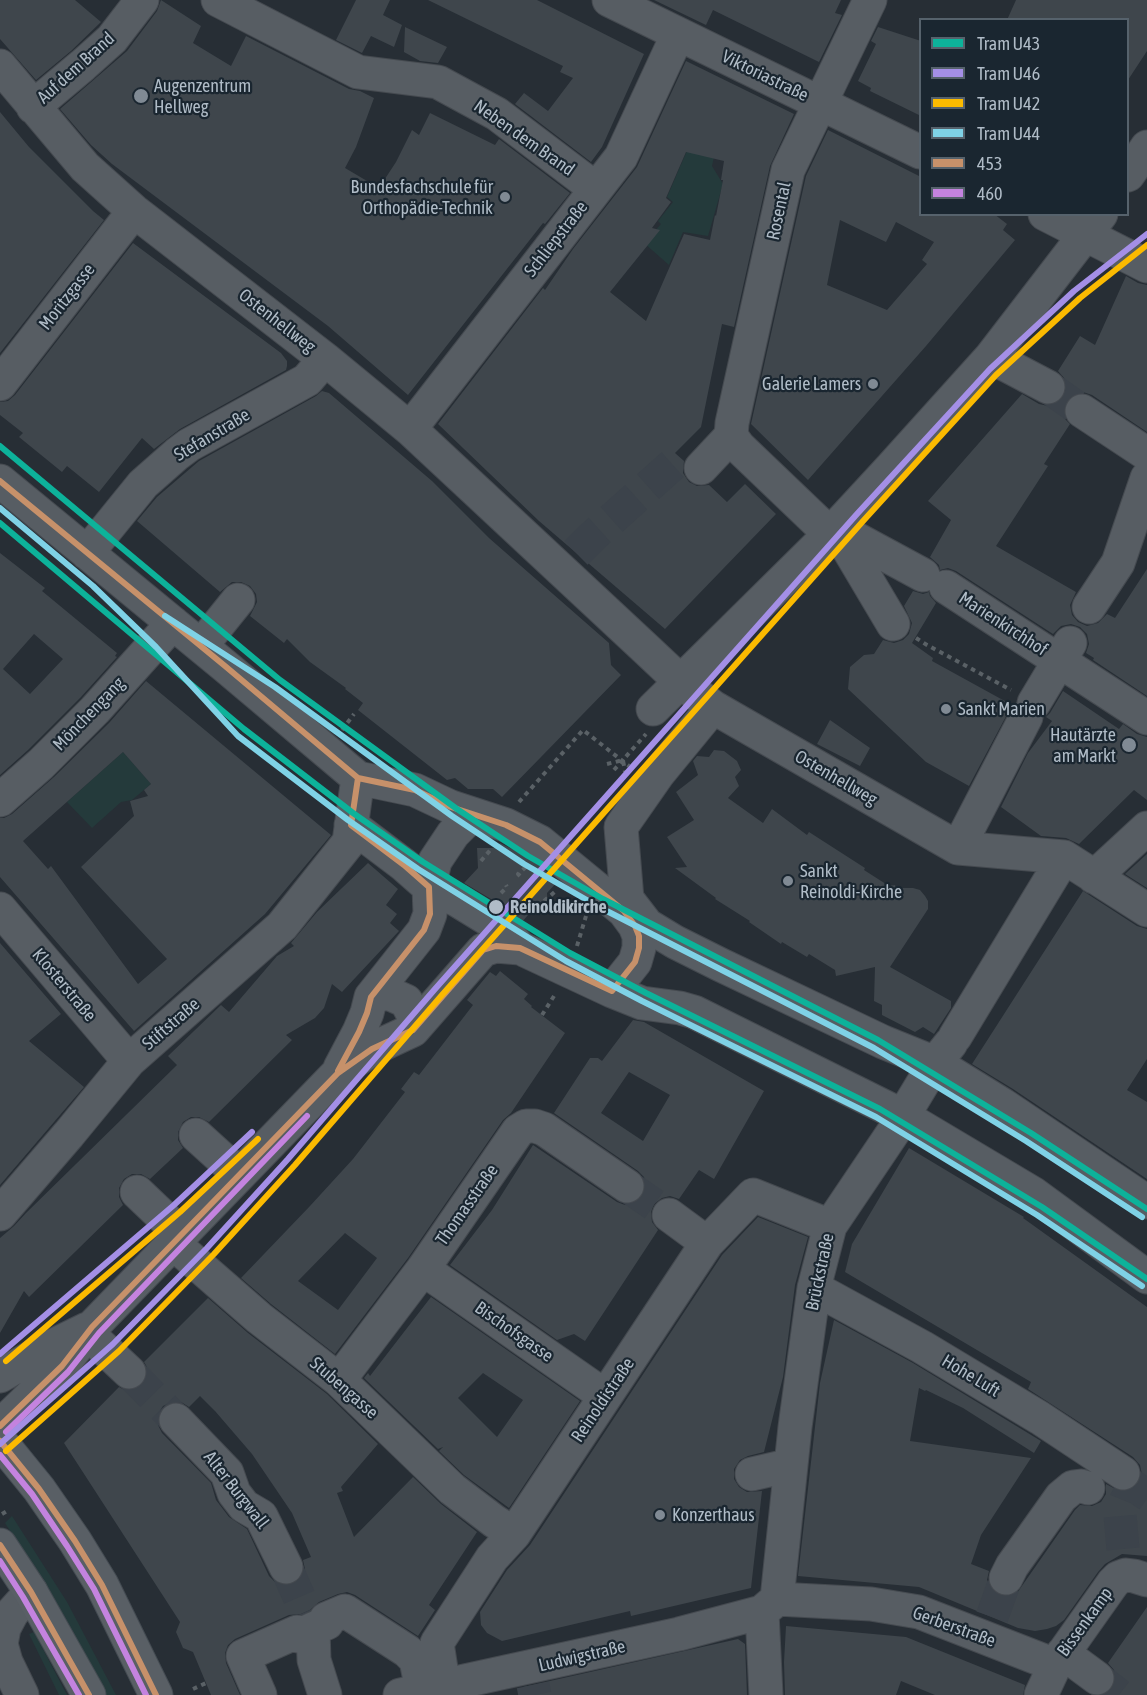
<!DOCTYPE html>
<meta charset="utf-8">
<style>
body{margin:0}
#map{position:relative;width:1147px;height:1695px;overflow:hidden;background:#272e35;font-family:"Asap Condensed",sans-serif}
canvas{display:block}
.legend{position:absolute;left:919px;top:18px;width:210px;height:198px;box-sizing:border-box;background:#1a2630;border:2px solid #56626c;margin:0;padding:8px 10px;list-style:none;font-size:18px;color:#b0bcc7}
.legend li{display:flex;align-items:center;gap:12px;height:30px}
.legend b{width:30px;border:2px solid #56626c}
</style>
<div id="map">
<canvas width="1147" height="1695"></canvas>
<ul class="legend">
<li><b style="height:8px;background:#0db29a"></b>Tram U43</li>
<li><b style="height:8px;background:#a48fe6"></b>Tram U46</li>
<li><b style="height:8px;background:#fbba00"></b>Tram U42</li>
<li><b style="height:8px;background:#7fd2e6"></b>Tram U44</li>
<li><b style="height:8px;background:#c7916a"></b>453</li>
<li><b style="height:8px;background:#c483df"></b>460</li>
</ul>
</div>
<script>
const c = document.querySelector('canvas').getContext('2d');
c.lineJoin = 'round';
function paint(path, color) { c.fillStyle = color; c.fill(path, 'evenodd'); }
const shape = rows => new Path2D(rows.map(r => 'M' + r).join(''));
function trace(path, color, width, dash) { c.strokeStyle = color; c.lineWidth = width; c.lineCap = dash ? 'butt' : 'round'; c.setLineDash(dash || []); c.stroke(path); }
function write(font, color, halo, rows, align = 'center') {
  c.font = font + ' "Asap Condensed",sans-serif'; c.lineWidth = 4.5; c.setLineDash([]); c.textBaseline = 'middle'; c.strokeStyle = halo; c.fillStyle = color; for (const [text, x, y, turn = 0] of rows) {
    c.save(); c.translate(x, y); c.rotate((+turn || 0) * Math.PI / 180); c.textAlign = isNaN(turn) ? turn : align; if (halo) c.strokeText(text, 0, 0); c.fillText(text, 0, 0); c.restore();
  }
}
paint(shape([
 [692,139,716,148,712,166,723,184,708,236,683,232,669,265,644,243,661,224,658,221,673,202,667,197],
 [123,752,151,784,132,800,121,802,92,828,67,802],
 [12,1516,67,1602,116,1695,106,1695,60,1609,5,1523],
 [34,1632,67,1695,59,1695,29,1634]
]), '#243a3b');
paint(shape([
 [0,0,75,0,101,22,71,51,36,80,0,39],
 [161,0,201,26,193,43,231,66,246,36,349,89,360,91,374,98,356,147,345,168,379,188,396,162,412,130,419,135,430,113,495,145,499,139,570,193,545,224,543,223,408,395,328,326,112,164,91,145,60,109,127,51,157,11],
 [356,0,390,0,383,15,402,25,394,47,371,36,362,53,336,40],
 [428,0,537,0,644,54,602,147,591,162,515,104,524,93,548,111,573,78,560,72,563,66],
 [654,0,841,0,835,13,842,15,819,62,713,10,706,25],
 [1016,0,1147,0,1147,51,1128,80,1128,20,1007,20],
 [405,27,447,47,438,63,420,61,404,52],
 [878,27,921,41,921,116,870,91,871,88,858,81,876,44,871,41],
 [686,61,794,114,770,166,734,327,722,324,701,427,675,453,684,461,683,473,689,482,697,486,709,485,727,502,745,484,776,514,665,629,539,521,438,424,543,288,545,290,573,249,637,167],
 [686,152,724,161,721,180,723,180,716,216,715,215,710,240,684,234,646,321,610,292,660,230,652,228,671,202,666,198],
 [0,112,29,147,93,211,104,220,0,353],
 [828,130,921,177,921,214,994,214,1007,224,1003,230,1015,240,926,346,808,480,751,424,806,176],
 [840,220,886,242,896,222,934,242,922,260,927,264,887,310,827,285],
 [133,243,281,353,287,361,287,366,286,370,180,429,154,449,142,438,99,492,67,466,62,472,19,437,23,433,0,415,0,402,8,401,15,395],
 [1126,276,1138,283,1147,285,1147,432,1092,395,1083,392,1073,395,1067,400,1063,409,1065,419,1070,424,1044,464,1048,466,996,546,1076,592,1070,605,1072,615,1078,622,1087,626,1098,623,1107,614,1115,618,1147,569,1147,696,1093,660,1094,658,1086,653,1089,644,1087,634,1080,627,1071,624,1061,626,1053,634,956,571,948,568,940,570,939,565,930,557,951,520,928,501,1022,394,1039,404,1048,406,1057,403,1064,396,1067,386,1064,378,1058,371,1080,336,1095,345],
 [322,391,329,393,432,481,489,538,609,643,611,665,621,675,502,797,493,789,468,789,455,778,447,780,358,710,363,703,345,689,346,688,310,662,287,639,284,643,250,616,257,602,256,594,250,586,241,582,232,582,220,592,137,521,157,497,199,461,316,396],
 [0,553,45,588,42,591,117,653,115,656,117,657,81,697,28,750,0,775],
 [34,634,63,659,30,694,3,669],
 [913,591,923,594,929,592,930,596,936,603,912,643,933,658,932,661,1012,705,969,786,926,762,848,689,850,667,864,655,874,654,883,640,894,643,903,640,909,634,912,623,904,606],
 [146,681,331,835,265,914,134,1031,0,877,0,818,4,818,12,814,54,777,109,723],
 [123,752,151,784,144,790,148,796,130,801,134,816,81,867,167,959,138,984,51,866,48,869,23,841],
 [1063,691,1119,729,1123,724,1137,734,1147,737,1147,800,1134,790,1079,844,1066,838,1041,836,1001,807,1028,753,1052,721,1046,717,1050,713],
 [830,720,870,748,860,766,817,744],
 [714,750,724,751,737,761,741,770,735,777,739,786,728,798,763,823,772,809,807,835,809,832,865,868,864,870,889,886,895,885,896,888,913,888,920,890,925,896,928,901,928,909,890,967,951,1001,951,1008,934,1034,923,1027,915,1032,882,1015,882,1005,874,1001,875,967,836,976,835,970,809,954,807,957,782,942,781,944,749,922,750,921,715,899,716,898,675,868,687,867,667,837,694,820,676,792,698,775,693,761,697,756,709,757],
 [500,843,530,858,558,881,547,893,548,914,528,915,522,922,511,911,464,883,478,868,477,848,496,848],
 [1147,854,1147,888,1125,874],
 [368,863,398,889,386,905,397,914,390,923,399,931,342,992,332,984,324,1008,315,1018,286,1035,292,1040,209,1122,199,1117,191,1117,183,1122,178,1132,178,1140,183,1148,150,1179,141,1174,132,1174,124,1179,119,1188,119,1197,123,1205,29,1297,24,1291,0,1333,0,1238,14,1226,26,1213,177,1065,168,1056,221,1005,229,1012,277,956,294,946,291,943,317,912],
 [1083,891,1137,926,1147,929,1147,1059,1127,1090,1147,1102,1147,1179,1013,1089,972,1064],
 [0,943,61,1014,29,1041,84,1087,0,1185],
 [500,971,528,994,524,999,532,1006,531,1007,565,1033,511,1113,503,1120,408,1258,335,1354,271,1304,241,1278,310,1206,353,1159,405,1092,401,1089,414,1072,419,1075,473,1005,467,1000,490,972,496,976],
 [345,1233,377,1258,338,1310,298,1281],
 [633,1020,644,1022,764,1091,714,1179,699,1170,679,1199,670,1196,662,1198,654,1204,651,1212,652,1222,658,1230,585,1341,574,1334,557,1340,450,1265,492,1210,533,1145,617,1202,625,1205,635,1203,642,1197,646,1187,644,1177,638,1171,554,1113,590,1058,598,1058,602,1061],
 [629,1072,670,1095,643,1141,601,1113],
 [909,1148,1024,1217,1023,1218,1147,1307,1147,1556,1122,1554,1105,1564,1098,1572,1064,1620,1056,1626,1047,1629,1035,1631,1018,1628,919,1587,798,1576,820,1383,834,1320,913,1363,1041,1441,1034,1453,963,1408,926,1390,925,1391,919,1388,910,1441,1031,1458,981,1535,971,1564,989,1571,987,1580,990,1588,997,1594,1007,1597,1017,1593,1075,1510,1080,1505,1092,1506,1101,1502,1106,1494,1106,1484,1121,1492,1131,1490,1138,1484,1142,1475,1140,1465,1133,1457,1028,1389,1031,1382,845,1272,852,1244],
 [758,1217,808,1237,795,1285,783,1377,764,1452,748,1456,740,1460,734,1469,734,1479,739,1487,747,1492,762,1491,751,1588,631,1616,630,1611,502,1641,487,1633,481,1625,480,1612,507,1570,530,1545,722,1255],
 [431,1297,580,1401,509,1508,464,1475,439,1451,443,1447,438,1449,364,1378,368,1373,370,1376],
 [483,1373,523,1400,497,1437,458,1398],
 [208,1298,248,1333,327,1394,378,1444,341,1487,343,1491,337,1493,354,1537,413,1477,441,1504,477,1532,429,1605,435,1610,418,1636,355,1595,347,1592,338,1594,319,1602,310,1610,301,1614,289,1615,235,1639,228,1645,225,1653,226,1663,240,1695,211,1695,193,1652,183,1648,180,1641,176,1632,180,1622,64,1443,119,1387,125,1390,134,1390,142,1385,147,1376,147,1367,144,1362],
 [200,1396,215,1411,252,1454,292,1513,311,1557,303,1560,305,1569,302,1577,294,1584,284,1586,276,1583,269,1576,247,1529,229,1517,216,1500,211,1483,162,1433,158,1425,158,1414,163,1406,172,1402,181,1402,189,1407],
 [1147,1607,1147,1695,1105,1695,1112,1689,1116,1679,1114,1670,1108,1663],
 [786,1626,906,1637,1025,1685,1023,1695,935,1695,901,1681,896,1695,785,1695,784,1662],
 [738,1639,745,1644,747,1695,524,1695,523,1687]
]), '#3f464c');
trace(shape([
 [1048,387,1082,411],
 [576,553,592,537,680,458],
 [627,1186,669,1215],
 [129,1372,176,1420],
 [1123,1549,1120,1515,1126,1500,1147,1470],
 [286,1567,313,1629],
 [992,1617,1006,1578],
 [1097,1678,1119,1695],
 [533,1685,535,1695]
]), '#3c434b', 33, [33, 16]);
const minor = shape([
 [218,0,358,72,438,82,497,114,596,189],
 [609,0,920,152],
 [0,66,85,167,134,211,325,359,410,429,646,649,680,681,713,707,958,848,1064,857,1147,910],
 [33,107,83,65,112,39,142,0],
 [1128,175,1147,147],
 [1045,214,1147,266],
 [991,357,1048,387],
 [0,384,134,211],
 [1082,411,1147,454],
 [410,429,621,157,678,34],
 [701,468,731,436],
 [0,481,225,666,358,778,415,790,451,807,506,825,540,842,624,911,635,926,639,936,639,948,635,962,612,991,520,948,496,946,483,950,413,1030,372,1049,338,1073,92,1327,62,1366,0,1426],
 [836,528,893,624],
 [836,528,923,575],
 [830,534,739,447,731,436,732,423,788,170,870,0],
 [87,553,143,484,177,454,189,445,307,380,325,359],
 [946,587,1147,718],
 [1089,607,1118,563,1147,478],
 [201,646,238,600],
 [1034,703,1070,643],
 [713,707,658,774,621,827,627,899,647,925,675,942,721,965,883,1042,935,1063,1003,1105,1147,1202],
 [653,709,830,534,891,468,991,357,1101,214],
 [0,800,41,764,95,710,173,623],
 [351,825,404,865,429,887,457,900,501,927,520,948],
 [958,848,1026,717],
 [1094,877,1147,828],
 [0,909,129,1061],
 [612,991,642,1003,680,1008,694,1012,903,1116,1034,1194,1147,1277],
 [371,997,388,993,406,1001,415,1018,413,1030],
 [955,1037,1064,857],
 [340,1068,359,1032,367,1013,371,997,424,930,430,914,429,887,435,861,453,834,472,815],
 [196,1135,239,1174],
 [137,1192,181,1234],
 [0,1214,69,1134,129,1061,282,926,349,842,358,778],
 [669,1215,707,1243],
 [173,1243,259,1318,339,1380,452,1489,494,1521,514,1534],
 [423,1269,605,1396],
 [814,1288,922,1347,1040,1418,1123,1473],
 [98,1343,129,1372],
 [0,1376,44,1350,87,1329],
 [339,1380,423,1269,518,1131,526,1126,535,1126,544,1129,627,1186],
 [176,1420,227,1473,234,1493,244,1506,261,1516,286,1567],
 [752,1474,791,1465],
 [1006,1578,1012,1566,1061,1497,1073,1487,1081,1486,1088,1488],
 [777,1599,871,1604,919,1612,1055,1665],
 [762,1612,766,1695],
 [313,1629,314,1660,325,1695],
 [1063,1653,1097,1678],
 [22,1695,6,1662,1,1644,4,1628,12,1613,31,1592],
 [260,1695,243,1656,297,1632,298,1636,313,1629,327,1623,326,1619,345,1611,407,1651,416,1660,423,1695],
 [400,1695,679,1634,762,1612,777,1599,795,1427,814,1288,830,1226,894,1131,935,1063,951,1043],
 [445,1695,437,1643,492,1558,514,1534,707,1243,753,1195,830,1226],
 [1041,1695,1055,1665,1113,1583,1118,1578,1126,1575,1134,1576,1147,1580]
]);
const major = shape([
 [0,1441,39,1489,75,1541,102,1585,156,1695],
 [0,1545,31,1592,89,1695]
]);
trace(minor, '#454a50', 35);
trace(major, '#444b52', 35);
trace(shape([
 [916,638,927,645,1011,690],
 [342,730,354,714],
 [607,764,623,760,625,772],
 [614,770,646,734],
 [519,802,583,730,629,766],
 [481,861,492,848],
 [520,876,518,874,526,867],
 [501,893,507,887,506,885],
 [544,901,557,890],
 [577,946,586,916],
 [542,1015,554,996],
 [2,1514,7,1511],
 [193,1689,206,1683]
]), '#5a6166', 4, [4.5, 4.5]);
trace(minor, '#575d63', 33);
trace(major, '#595f65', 33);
trace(shape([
 [0,481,225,666,358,778,415,790,451,807,506,825,540,842,624,911,635,926,639,936,639,948,635,962,612,991,520,948,496,946,483,950,413,1030,372,1049,338,1073,92,1327,62,1366,0,1426],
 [338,1071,359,1032,367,1013,371,997,424,930,430,914,429,887,404,865,351,825,358,778],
 [0,1441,39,1489,75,1541,102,1585,156,1695],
 [0,1545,31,1592,89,1695]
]), '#c7916a', 6);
trace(shape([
 [6,1432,68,1372,99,1333,307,1116],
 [0,1455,32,1494,67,1546,94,1589,146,1695],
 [0,1561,23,1597,79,1695]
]), '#c483df', 6);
trace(shape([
 [0,446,280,680,457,809,528,856,603,899,878,1040,1031,1133,1147,1209],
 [0,523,244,729,353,813,423,862,570,953,646,993,880,1109,1042,1207,1147,1279]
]), '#0db29a', 6);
trace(shape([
 [0,1354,174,1205,252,1132],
 [0,1444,113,1344,207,1248,288,1159,435,989,857,514,990,369,1074,291,1147,234]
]), '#a48fe6', 6);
trace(shape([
 [6,1361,180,1212,258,1139],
 [6,1451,119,1351,214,1254,295,1165,442,995,864,520,996,375,1080,298,1147,245]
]), '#fbba00', 6);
trace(shape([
 [0,508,93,586,156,647,238,736,348,820,418,869,566,961,642,1001,876,1117,1037,1215,1142,1286],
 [165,616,275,687,452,816,524,864,599,907,874,1048,1026,1141,1142,1217]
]), '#7fd2e6', 6);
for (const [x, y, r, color] of [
 [141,96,8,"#808a94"],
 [505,197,6,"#808a94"],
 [873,384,6,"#808a94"],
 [946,709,6,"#808a94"],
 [1129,745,8,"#808a94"],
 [788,881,6,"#808a94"],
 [496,907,8,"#b0bcc7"],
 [660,1515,6,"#808a94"]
]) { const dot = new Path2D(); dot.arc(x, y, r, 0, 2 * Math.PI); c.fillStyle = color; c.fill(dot); trace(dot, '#1a2630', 2); }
write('18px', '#b0bcc7', '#1a2630', [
 ["Auf dem Brand",76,68,-42],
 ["Viktoriastraße",765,76,26],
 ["Neben dem Brand",524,138,35],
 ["Rosental",779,211,-78],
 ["Schliepstraße",556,239,-52],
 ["Moritzgasse",67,297,-52],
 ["Ostenhellweg",277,321,38],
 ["Stefanstraße",212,435,-31],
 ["Marienkirchhof",1003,624,33],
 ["Mönchengang",89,714,-46],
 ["Ostenhellweg",836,778,30],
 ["Klosterstraße",64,985,50],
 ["Stiftstraße",171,1024,-41],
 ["Thomasstraße",467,1205,-55],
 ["Brückstraße",820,1272,-78],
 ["Bischofsgasse",514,1332,35],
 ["Hohe Luft",971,1376,31],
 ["Stubengasse",344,1388,41],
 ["Reinoldistraße",603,1400,-56],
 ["Alter Burgwall",236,1490,52],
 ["Bissenkamp",1085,1622,-54],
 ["Gerberstraße",954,1627,20],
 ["Ludwigstraße",582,1656,-13]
]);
write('18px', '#b0bcc7', '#1a2630', [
 ["Augenzentrum",154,86],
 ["Hellweg",154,107],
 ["Bundesfachschule für",493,187,"right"],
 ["Orthopädie-Technik",493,208,"right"],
 ["Galerie Lamers",861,384,"right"],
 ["Sankt Marien",958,709],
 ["Hautärzte",1116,735,"right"],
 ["am Markt",1116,756,"right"],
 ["Sankt",800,871],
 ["Reinoldi-Kirche",800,892],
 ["Konzerthaus",672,1515]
], 'left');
write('bold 18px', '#b0bcc7', '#1a2630', [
 ["Reinoldikirche",510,907]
], 'left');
</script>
